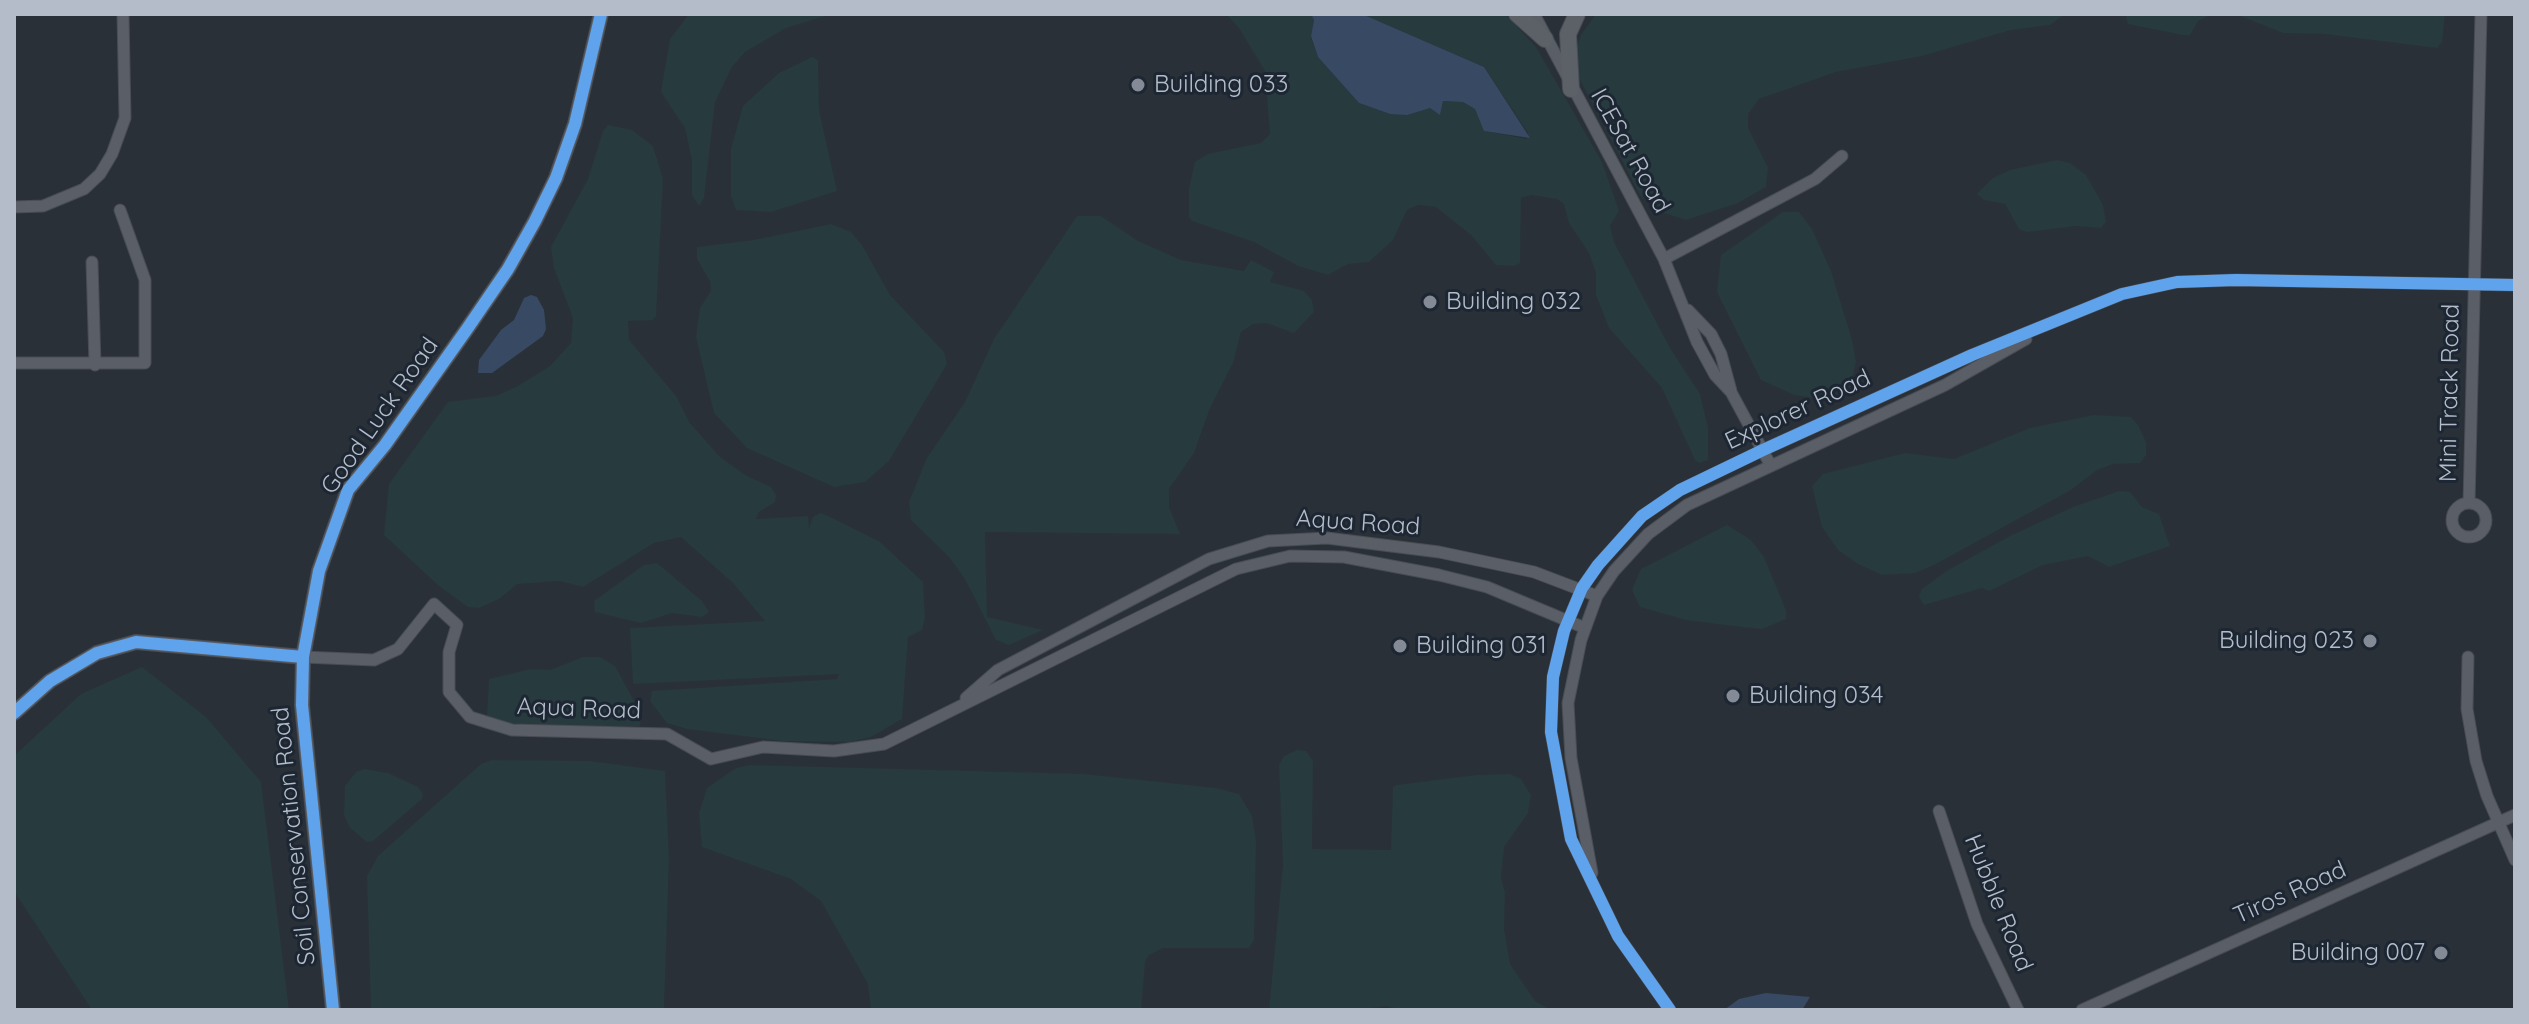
<!DOCTYPE html>
<style>
body{margin:0}
#map{position:relative;width:2529px;height:1024px;overflow:hidden;background:#2a3038;font-family:Quicksand,sans-serif}
canvas{display:block}
.frame{position:absolute;inset:0;border:16px solid #b4bcc9;pointer-events:none}
</style>
<div id="map">
<canvas width="2529" height="1024"></canvas>
<div class="frame"></div>
</div>
<script>
const c = document.querySelector('canvas').getContext('2d');
c.lineJoin = 'round';
function paint(path, color) { c.fillStyle = color; c.fill(path, 'evenodd'); }
const shape = rows => new Path2D(rows.map(r => 'M' + r).join(''));
function trace(path, color, width, dash) { c.strokeStyle = color; c.lineWidth = width; c.lineCap = dash ? 'butt' : 'round'; c.setLineDash(dash || []); c.stroke(path); }
function write(font, color, halo, rows, align = 'center') {
  c.font = font + ' Quicksand,sans-serif'; c.lineWidth = 6; c.setLineDash([]); c.textBaseline = 'middle'; c.strokeStyle = halo; c.fillStyle = color; for (const [text, x, y, turn = 0] of rows) {
    c.save(); c.translate(x, y); c.rotate((+turn || 0) * Math.PI / 180); c.textAlign = isNaN(turn) ? turn : align; if (halo) c.strokeText(text, 0, 0); c.fillText(text, 0, 0); c.restore();
  }
}
paint(shape([
 [689,14,832,14,786,28,745,52,732,67,715,102,704,198,699,206,692,195,692,160,685,128,661,92,670,39],
 [1226,14,1311,14,1314,20,1311,38,1318,57,1359,103,1390,114,1430,108,1440,114,1443,101,1463,102,1475,109,1485,131,1527,139,1528,133,1484,67,1362,14,1505,14,1536,47,1602,162,1619,211,1610,226,1614,242,1670,348,1700,394,1708,428,1708,460,1699,463,1695,460,1662,388,1609,328,1596,295,1596,273,1589,253,1569,223,1564,204,1557,199,1531,195,1521,198,1520,263,1514,266,1496,265,1471,235,1436,207,1418,205,1407,210,1393,240,1369,262,1348,264,1328,275,1298,266,1254,242,1192,221,1189,217,1189,188,1195,162,1208,154,1261,143,1270,134,1265,71,1239,28],
 [1596,14,2065,14,2050,25,2011,30,1922,56,1836,72,1759,99,1748,114,1748,128,1768,168,1766,187,1738,203,1686,220,1658,211,1640,195,1578,76,1575,53,1581,35],
 [2125,14,2445,14,2442,42,2437,48,2325,34,2283,33,2238,15,2210,15,2198,21,2190,35,2183,35,2128,24],
 [812,57,818,60,819,110,837,191,771,212,736,210,731,196,731,149,743,106,779,73],
 [608,125,632,130,653,146,663,179,656,316,652,320,628,321,629,340,676,396,689,422,720,457,747,476,771,487,776,495,775,502,759,512,756,519,808,516,809,528,813,517,820,513,828,516,880,542,923,582,925,618,922,630,908,637,902,719,871,737,850,742,783,741,687,729,667,723,650,701,652,691,837,679,839,674,633,684,630,628,765,621,733,583,681,537,654,543,583,587,560,581,517,584,499,599,479,608,468,607,439,586,384,535,389,484,448,402,496,396,518,386,550,366,571,343,573,318,554,268,551,247,588,179,603,131],
 [2057,160,2070,163,2086,175,2103,205,2106,222,2101,228,2075,226,2027,232,2019,229,2005,204,1984,200,1977,194,1993,178,2010,170],
 [1783,212,1799,212,1812,229,1831,271,1852,340,1856,362,1851,383,1821,399,1794,395,1761,380,1717,292,1721,255],
 [1077,216,1101,216,1138,241,1181,260,1244,271,1251,260,1274,272,1270,282,1304,291,1312,300,1314,312,1294,333,1266,323,1253,324,1241,332,1233,363,1210,408,1194,453,1169,489,1169,507,1180,534,985,532,987,617,1043,630,1009,645,996,640,965,579,949,557,911,520,909,502,927,458,965,402,994,339],
 [831,224,851,232,862,245,890,295,944,352,947,364,889,461,865,482,834,487,747,448,714,413,696,337,700,308,711,291,710,281,697,259,697,247,754,240],
 [2094,415,2131,417,2138,425,2146,442,2146,455,2140,463,2113,464,2097,470,2071,490,1934,565,1915,573,1882,575,1858,564,1838,550,1822,527,1812,486,1823,474,1905,453,1954,459,2030,428],
 [2119,491,2130,492,2142,507,2159,514,2170,546,2109,567,2088,556,2043,565,1989,591,1982,588,1924,605,1919,597,1922,589,1948,570,2012,535,2073,507],
 [1727,525,1751,540,1764,557,1786,610,1786,619,1762,629,1741,627,1686,620,1640,607,1632,590,1641,569],
 [657,563,702,601,709,612,702,617,672,613,641,623,595,612,594,601,644,565],
 [583,657,600,657,615,666,641,714,640,726,550,727,498,722,487,715,489,679,531,669,550,670],
 [142,667,206,717,261,782,289,1010,92,1010,14,891,14,756,81,694],
 [1297,750,1306,751,1313,761,1312,849,1391,850,1393,787,1397,785,1476,775,1510,774,1521,779,1531,795,1528,813,1504,847,1501,878,1505,892,1504,929,1510,964,1535,1001,1551,1010,1402,1010,1386,1006,1361,1010,1269,1010,1283,865,1279,765,1284,756],
 [492,760,590,761,665,771,669,858,664,1010,371,1010,367,876,378,856,481,764],
 [750,765,1084,774,1216,788,1239,794,1252,816,1256,841,1254,940,1249,948,1163,948,1149,955,1145,962,1141,1010,871,1010,868,984,821,901,791,879,702,847,699,813,707,788,736,768],
 [365,769,388,773,418,787,423,794,422,799,373,841,367,842,350,828,344,815,345,786,356,772]
]), '#273a3e');
paint(shape([
 [1311,14,1362,14,1484,67,1530,138,1484,131,1475,109,1463,102,1443,101,1440,115,1430,108,1407,115,1390,114,1359,103,1318,57,1311,36,1314,20],
 [531,295,537,297,544,310,546,329,543,336,492,373,478,373,479,360,501,330,514,320,524,298],
 [1766,993,1810,997,1802,1010,1724,1010,1739,999]
]), '#384963');
const minor = shape([
 [1534,14,1664,259,1697,342,1715,375,1731,392,1771,466],
 [14,207,43,206,84,189,100,174,112,154,125,118,123,14],
 [1664,259,1815,179,1842,156],
 [92,262,95,365],
 [1688,310,1711,334,1721,354,1731,391],
 [14,363,145,363,145,280,120,210],
 '2452 520a17 17 0 1 1 34 0a17 17 0 1 1-34 0Z',
 [2469,503,2481,14],
 [303,657,374,660,398,649,434,604,457,625,449,652,449,692,470,717,512,730,667,734,711,759,763,747,834,751,884,744,1236,569,1290,556,1344,557,1439,575,1487,587,1585,628],
 [2468,657,2467,709,2476,761,2487,796,2515,860],
 [966,698,998,670,1209,559,1268,541,1327,538,1439,552,1534,572,1597,596],
 [1939,811,1977,924,2018,1010],
 [1592,873,1571,758,1568,703,1581,640,1597,596,1614,571,1648,534,1687,505,1945,385,2026,339],
 [1670,1010,1618,936,1571,839,1551,732,1553,677,1564,631,1582,588,1598,565,1642,516,1680,490,1763,450,1972,355,2122,294,2177,282,2236,280,2515,285],
 [2082,1010,2515,815]
]);
const tertiary = shape([
 [14,713,50,681,97,653,136,642,303,657]
]);
const secondary = shape([
 [333,1010,302,705,303,657,319,571,348,490,385,445,467,329,508,269,535,221,556,178,575,124,601,14]
]);
const primary = shape([
 [1517,14,1545,39],
 [1571,89,1568,34,1577,14]
]);
trace(minor, '#484c53', 13);
trace(tertiary, '#484c53', 16);
trace(secondary, '#484c53', 16);
trace(primary, '#484c55', 18);
trace(minor, '#5a5e66', 11);
trace(tertiary, '#5a5e66', 14);
trace(secondary, '#595d64', 14);
trace(primary, '#5c6168', 16);
trace(shape([
 [14,713,50,681,97,653,136,642,303,657],
 [333,1010,302,705,303,657,319,571,348,490,385,445,467,329,508,269,535,221,556,178,575,124,601,14],
 [1670,1010,1618,936,1571,839,1551,732,1553,677,1564,631,1582,588,1598,565,1642,516,1680,490,1763,450,1972,355,2122,294,2177,282,2236,280,2515,285]
]), '#60a3ed', 12);
for (const [x, y, r, color] of [
 [1138,85,8,"#848b96"],
 [1430,302,8,"#848b96"],
 [2370,641,8,"#848b96"],
 [1400,646,8,"#848b96"],
 [1733,696,8,"#848b96"],
 [2441,953,8,"#848b96"]
]) { const dot = new Path2D(); dot.arc(x, y, r, 0, 2 * Math.PI); c.fillStyle = color; c.fill(dot); trace(dot, '#1d2633', 3); }
write('24px', '#b4bcc9', '#1d2633', [
 ["Building 033",1154,85],
 ["Building 032",1446,302],
 ["Building 023",2354,641,"right"],
 ["Building 031",1416,646],
 ["Building 034",1749,696],
 ["Building 007",2425,953,"right"]
], 'left');
write('24px', '#b4bcc9', '#1d2633', [
 ["ICESat Road",1630,151,61],
 ["Mini Track Road",2450,393,-89],
 ["Explorer Road",1798,410,-25],
 ["Good Luck Road",380,416,-55],
 ["Aqua Road",1358,523,4],
 ["Aqua Road",579,709,2],
 ["Soil Conservation Road",294,836,-96],
 ["Tiros Road",2290,893,-24],
 ["Hubble Road",1998,903,68]
]);
</script>
